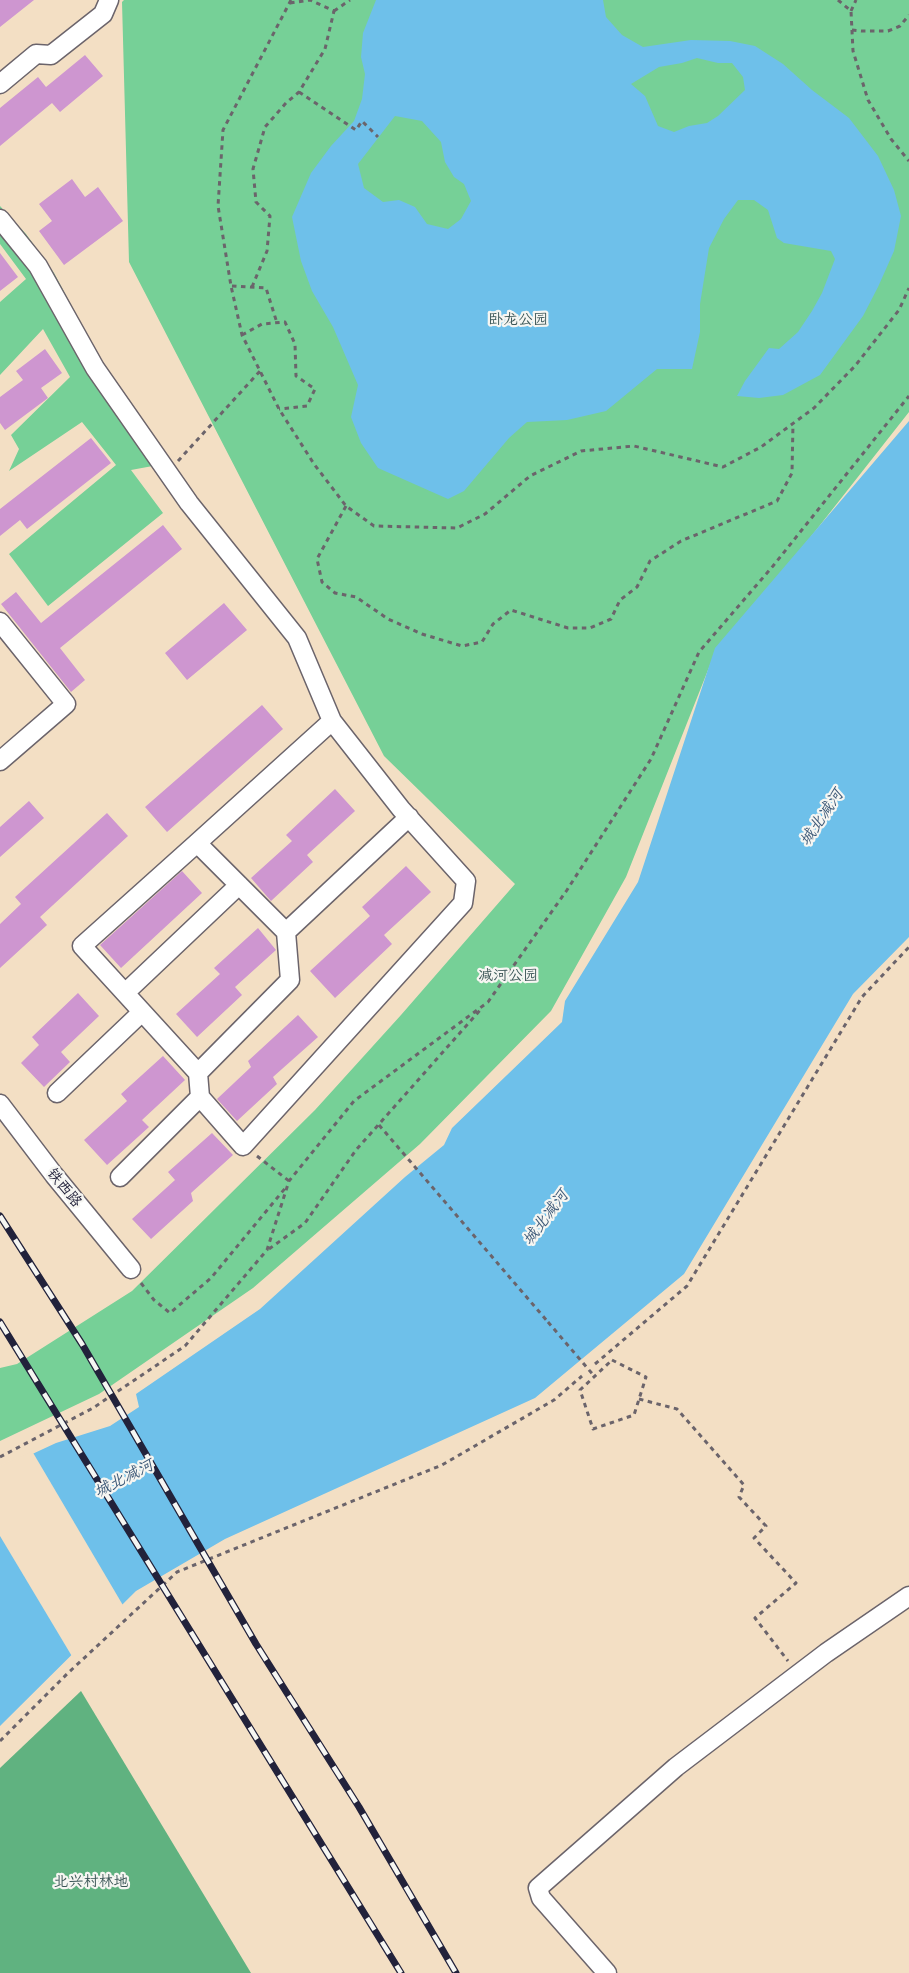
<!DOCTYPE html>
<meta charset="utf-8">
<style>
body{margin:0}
canvas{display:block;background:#f3dfc4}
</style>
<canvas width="909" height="1973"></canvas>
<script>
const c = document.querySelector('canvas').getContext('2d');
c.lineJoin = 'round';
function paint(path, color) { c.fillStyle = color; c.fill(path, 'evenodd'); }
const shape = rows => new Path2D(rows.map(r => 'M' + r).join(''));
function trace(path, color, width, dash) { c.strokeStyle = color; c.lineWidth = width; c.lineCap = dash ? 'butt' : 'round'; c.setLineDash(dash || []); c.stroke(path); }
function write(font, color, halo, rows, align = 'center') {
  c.font = font + ' "Shantell Sans","LXGW WenKai TC",sans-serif'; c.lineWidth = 4.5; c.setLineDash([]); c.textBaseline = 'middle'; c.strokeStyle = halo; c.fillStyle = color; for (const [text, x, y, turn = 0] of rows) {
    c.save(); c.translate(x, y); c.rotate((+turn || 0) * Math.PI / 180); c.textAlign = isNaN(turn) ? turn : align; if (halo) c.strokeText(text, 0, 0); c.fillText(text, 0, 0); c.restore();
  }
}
paint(shape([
 [124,0,909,0,909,412,710,665,626,877,551,1011,420,1144,253,1288,99,1394,0,1441,0,1368,17,1364,132,1291,315,1110,401,1015,515,884,384,756,129,262,122,2],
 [0,206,26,234,54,273,114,385,169,463,131,470,163,513,48,606,9,554,116,465,82,422,9,471,19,449,11,435,70,377,43,329,0,375,0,302,26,279,0,244]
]), '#76d097');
paint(shape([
 [81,1691,251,1973,0,1973,0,1768]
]), '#60b280');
paint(shape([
 [376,0,603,0,606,17,622,35,643,47,691,40,730,41,755,46,783,64,812,90,849,118,878,156,894,190,901,216,894,251,878,287,863,316,820,375,783,395,759,398,737,396,745,381,769,348,779,349,798,332,812,311,822,293,835,259,831,251,784,243,777,238,768,210,754,200,738,200,724,219,709,248,700,304,700,332,692,369,657,369,606,411,567,420,527,422,509,438,464,491,448,499,378,468,361,443,351,417,358,385,333,327,312,291,301,261,292,217,311,173,331,146,354,121,362,99,365,74,361,57,363,33],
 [697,58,718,63,732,63,743,77,745,90,718,116,707,123,689,126,674,132,658,126,645,96,631,84,659,67,682,63],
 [395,116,422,121,441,142,445,162,454,177,464,184,471,201,461,219,448,229,427,224,415,207,399,200,383,202,364,188,358,164],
 [909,421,909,937,853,994,684,1274,535,1398,225,1539,136,1591,0,1726,0,1469,56,1443,110,1426,139,1407,136,1394,260,1309,405,1177,444,1145,452,1128,562,1022,565,1001,638,882,715,648]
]), '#6ec0ea');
paint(shape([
 [32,1451,124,1607,73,1658,0,1536,0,1466]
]), '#f3dfc4');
paint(shape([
 [0,0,34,0,0,27],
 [85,55,103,76,60,112,52,103,0,146,0,108,38,77,46,87],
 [72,179,85,197,98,187,123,221,64,265,39,231,52,221,39,204],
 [0,253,18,277,0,291],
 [45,349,62,373,41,388,48,398,5,430,0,423,0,397,23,380,16,371],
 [91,438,111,463,27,529,20,520,0,536,0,509],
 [163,525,182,549,60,648,85,680,71,692,1,604,16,592,41,623],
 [224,603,247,630,187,680,165,653],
 [262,705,283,729,167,832,145,807],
 [335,789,355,811,307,855,313,862,271,901,251,878,292,841,286,835],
 [29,801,44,818,0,857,0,827],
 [107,813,128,836,40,917,47,925,0,968,0,924,21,904,15,897],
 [406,866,431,892,384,935,392,944,335,998,310,971,370,916,362,907],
 [182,871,202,893,121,968,100,945],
 [258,928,276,950,235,987,242,995,197,1037,176,1014,220,974,214,968],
 [78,993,99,1016,61,1052,70,1062,44,1087,21,1063,39,1045,32,1037],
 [298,1015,318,1037,273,1077,277,1084,237,1121,217,1099,251,1067,248,1061],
 [163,1056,185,1080,142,1120,149,1127,107,1165,84,1140,127,1101,121,1094],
 [212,1133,233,1155,191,1193,193,1201,151,1239,132,1219,175,1180,168,1172]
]), '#ce96d0');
const minor = shape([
 [0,84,36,54,51,55,103,14,109,0],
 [0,219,38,266,95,368,189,503,297,638,332,721,401,809,466,881,463,903,243,1146,200,1097],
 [0,622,66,704,0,761],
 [197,843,82,946,198,1073],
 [286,932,197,843,332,721],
 [125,993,239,885],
 [57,1093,142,1012],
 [0,1104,54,1175,131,1269],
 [120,1177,200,1097,198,1073,290,980,286,932,409,817],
 [607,1973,541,1898,538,1888,676,1767,826,1653,909,1596]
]);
trace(minor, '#6b646b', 21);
trace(shape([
 [291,0,223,130,218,206,231,286,242,335,279,409,314,464,346,506,374,526,457,528,485,514,530,476,581,451,634,446,723,467,761,447,814,408,855,366,899,310,909,288],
 [838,0,851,11,853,51,868,100,891,139,909,161],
 [334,11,350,0],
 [851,11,856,0],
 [852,30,862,31,888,31,900,26,909,15],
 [299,92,356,130,362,121,378,137],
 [232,286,266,288,277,323],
 [252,287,267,251,270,216,256,202,253,169,265,127,286,103,299,92,325,49,334,11,310,0,290,3],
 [242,335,262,324,285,322,295,344,296,376,315,389,307,406,279,409],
 [178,461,260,371],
 [346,506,317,559,322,582,335,593,356,597,388,619,422,634,462,646,482,642,493,624,511,610,568,628,590,628,611,619,620,600,637,587,650,561,681,541,777,501,792,473,793,423],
 [379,1125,548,1322],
 [257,1156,289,1181],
 [269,1249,305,1223,356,1150,482,1008],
 [141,1283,154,1300,170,1313,211,1278,287,1186],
 [612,1360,646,1377,634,1415,593,1429,580,1390,612,1360],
 [595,1364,687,1286,862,997,909,947],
 [639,1399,677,1409,744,1485,739,1497,766,1526,754,1538,796,1583,755,1618,788,1661],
 [0,1457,93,1408,185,1346,267,1250,289,1181,354,1101,488,1002,567,890,651,759,699,652,773,566,909,396],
 [0,1741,68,1673,177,1572,442,1465,554,1400,582,1376]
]), '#6b646b', 3, [4.5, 4.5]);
trace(minor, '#fff', 18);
const rail = shape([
 [0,1216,82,1344,256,1644,359,1807,456,1973],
 [0,1322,401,1973]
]);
trace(rail, '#22223b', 7);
trace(rail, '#f6f6f2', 4.5, [14]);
trace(shape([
 [548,1322,595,1377]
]), '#6b646b', 3, [4.5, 4.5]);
write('15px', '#3b5657', '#f6f6f2', [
 ["卧龙公园",518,320],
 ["减河公园",508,976],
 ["北兴村林地",91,1882]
]);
write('15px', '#22223b', '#f6f6f2', [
 ["铁西路",64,1188,51]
]);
write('italic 16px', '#3d5978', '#f6f6f2', [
 ["城北减河",822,818,-56],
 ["城北减河",546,1218,-53],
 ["城北减河",124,1479,-27]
]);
</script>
